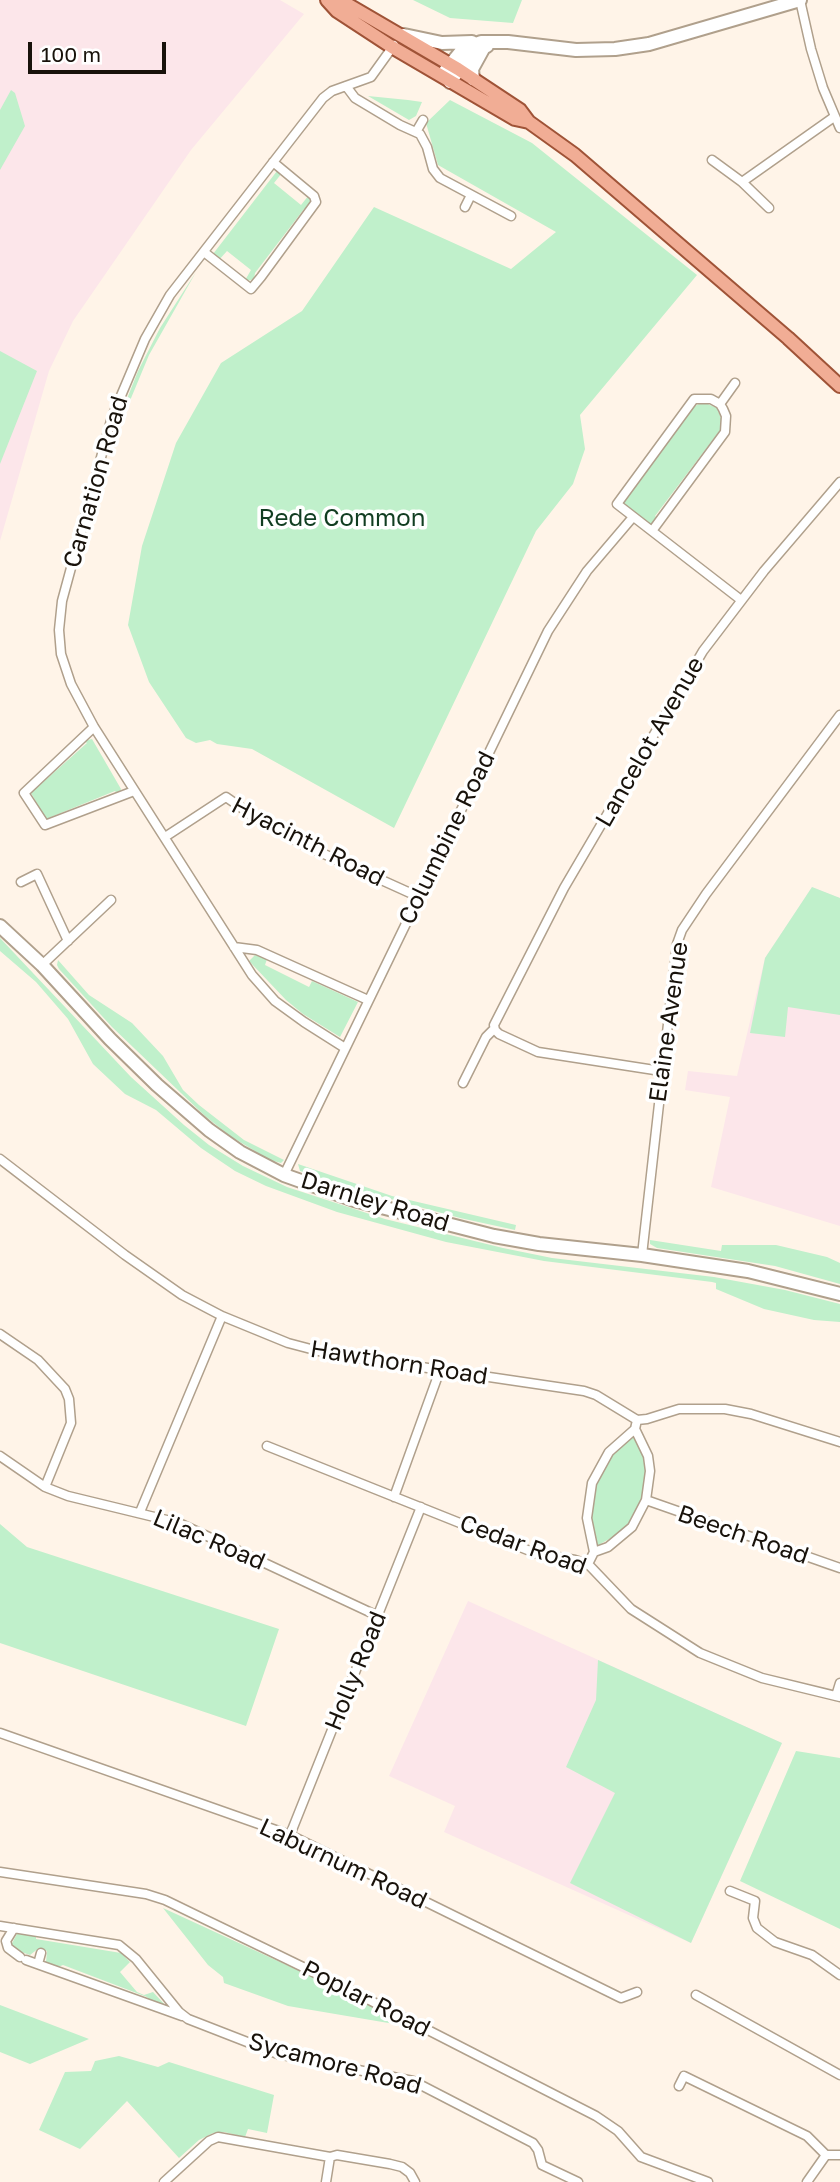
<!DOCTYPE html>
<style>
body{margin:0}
#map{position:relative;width:840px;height:2182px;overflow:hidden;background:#fff4e8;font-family:"Golos Text",sans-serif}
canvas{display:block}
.scale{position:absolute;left:28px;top:42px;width:138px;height:32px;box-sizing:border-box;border:4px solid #18120b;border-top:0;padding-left:9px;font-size:21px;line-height:24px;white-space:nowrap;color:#18120b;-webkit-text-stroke:5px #fff;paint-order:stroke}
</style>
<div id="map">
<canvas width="840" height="2182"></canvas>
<div class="scale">100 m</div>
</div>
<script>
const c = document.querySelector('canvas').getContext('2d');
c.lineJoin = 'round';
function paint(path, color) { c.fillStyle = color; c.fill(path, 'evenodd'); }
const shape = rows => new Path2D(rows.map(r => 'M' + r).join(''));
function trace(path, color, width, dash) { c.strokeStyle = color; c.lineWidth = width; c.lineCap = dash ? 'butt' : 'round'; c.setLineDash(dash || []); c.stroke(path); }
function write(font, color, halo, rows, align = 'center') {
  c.font = font + ' "Golos Text",sans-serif'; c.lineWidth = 7; c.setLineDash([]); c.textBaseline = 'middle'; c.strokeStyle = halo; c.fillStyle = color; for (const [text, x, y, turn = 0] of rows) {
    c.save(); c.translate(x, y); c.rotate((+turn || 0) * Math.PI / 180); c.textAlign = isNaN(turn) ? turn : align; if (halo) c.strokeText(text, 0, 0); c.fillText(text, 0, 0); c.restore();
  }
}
paint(shape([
 [0,0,280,0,304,14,191,150,73,321,49,371,0,541],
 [812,887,840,898,840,1226,711,1187,730,1097,685,1090,688,1071,737,1076,765,958],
 [468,1601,782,1743,691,1943,444,1832,455,1806,389,1776]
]), '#fce6ea');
paint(shape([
 [413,0,522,0,513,23,450,18],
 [11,90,15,93,25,126,0,170,0,110],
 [368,96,408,100,422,102,416,116,409,120],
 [450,100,532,143,697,275,580,415,585,449,573,484,536,531,394,828,252,749,217,744,210,740,196,743,186,738,149,682,128,625,142,546,176,443,221,363,302,311,374,207,511,269,556,232,438,165,426,123],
 [277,171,282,173,274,183,301,205,309,195,311,200,310,208,304,209,255,273,254,279,244,282,251,270,227,251,218,261,213,254],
 [196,272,149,355,124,415,121,414,138,371,160,328],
 [0,351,37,371,0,464],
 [703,402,717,408,722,421,721,429,655,516,658,519,649,526,623,506,622,499,689,409],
 [92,739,121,789,120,792,117,794,115,791,46,819,31,793,87,743,84,741],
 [812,887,840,898,840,1015,788,1007,785,1037,750,1033,765,958],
 [0,938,131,1077,184,1125,209,1145,243,1166,287,1187,385,1219,503,1248,552,1258,714,1277,785,1290,840,1304,840,1322,814,1320,764,1309,716,1289,716,1283,712,1282,544,1261,446,1242,337,1212,266,1186,235,1171,201,1148,156,1110,125,1094,93,1064,68,1019,36,982,0,951],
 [255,955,267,959,265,965,309,987,312,981,358,1002,340,1037,303,1014,286,1000,249,961],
 [58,960,89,995,132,1023,163,1056,183,1090,199,1105,244,1140,284,1160,281,1163,270,1160,230,1136,205,1116,112,1027,59,969,57,965],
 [298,1164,392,1196,516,1225,515,1230,460,1218,335,1184,300,1171],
 [650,1240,721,1251,722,1245,776,1245,827,1257,840,1263,840,1284,775,1266,657,1248,650,1244],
 [633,1434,643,1457,646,1471,642,1499,628,1524,618,1534,595,1547,589,1518,594,1484,611,1454],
 [0,1524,27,1547,279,1629,246,1726,0,1643],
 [598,1660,782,1743,691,1943,570,1883,615,1793,566,1767,596,1700],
 [796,1751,840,1758,840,1929,740,1881],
 [163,1908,343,1991,412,2027,288,2006,224,1983,223,1977,208,1965],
 [17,1934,36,1935,36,1939,121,1953,130,1962,120,1972,137,1992,144,1995,153,1992,168,2008,151,2002,147,1997,63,1965,58,1967,46,1962,47,1951,39,1948,30,1955,16,1950,11,1945],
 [0,2005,89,2039,30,2064,0,2052],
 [119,2056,158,2067,169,2062,274,2095,267,2133,248,2129,245,2137,224,2132,213,2133,199,2140,179,2158,127,2101,80,2149,39,2130,65,2072,91,2071,95,2061]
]), '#c0f0cb');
const street = shape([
 [800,0,811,49,823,88,840,128],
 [346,86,355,98,400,125,420,134,427,147,433,169,440,178,511,216],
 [416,132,423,120],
 [712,160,742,182,834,117],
 [742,182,769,208],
 [465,207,471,195],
 [204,252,251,289,261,277,316,202,314,196,273,162],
 [720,404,735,383],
 [652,531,725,432,726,416,723,409,720,404,711,399,694,399,617,504,741,600],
 [94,727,24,793,45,825,134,791],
 [165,837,226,797,259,820,302,844,419,897],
 [21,882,37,874,68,941],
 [234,947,257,950,368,1000],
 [42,965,111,900],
 [345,1048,304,1022,275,1001,252,975,94,727,71,684,61,654,59,630,62,601,112,417,145,339,170,295,323,98,332,91,371,77,394,45],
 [661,1071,538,1052,499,1034,495,1030,494,1025,564,888,703,651,764,571,840,482],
 [463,1083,486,1037,494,1029],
 [0,1159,125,1255,182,1295,222,1316,288,1343,326,1353,584,1391,596,1395,637,1420,647,1419,679,1409,725,1409,751,1414,840,1442],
 [284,1175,548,631,587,571,633,517],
 [642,1255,677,944,682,930,706,894,840,715],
 [0,1334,38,1360,65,1389,69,1399,71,1423,45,1487],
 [267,1446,535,1553,575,1560,588,1564,631,1609,700,1653,762,1678,840,1697],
 [0,1456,45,1487,68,1496,179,1523,378,1616],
 [394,1497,440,1370],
 [646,1500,840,1568],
 [140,1512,222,1316],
 [594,1552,608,1547,632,1527,646,1500,650,1471,648,1456,635,1429],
 [588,1564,594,1552,587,1518,592,1483,609,1452,635,1429,637,1420],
 [836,1696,840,1683],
 [0,1733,290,1835,621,1998,637,1992],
 [290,1835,421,1507],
 [0,1872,146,1894,165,1900,340,1985,596,2116,618,2131,641,2157,708,2182],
 [730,1891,755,1901,753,1918,757,1928,775,1942,812,1955,840,1975],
 [0,1926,119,1945,136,1959,179,2012,188,2019,278,2054,413,2081,533,2143,538,2150,542,2165,578,2182],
 [14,1928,6,1941,8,1948,20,1957],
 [26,1960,182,2016],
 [38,1964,41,1953],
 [696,1995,840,2075],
 [679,2086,684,2076,807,2136,826,2155],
 [164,2182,209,2141,218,2137,330,2157,337,2155,390,2164,402,2167,410,2173,415,2182],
 [326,2182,330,2157],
 [807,2182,826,2155,840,2155]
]);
const secondary = shape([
 [404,35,442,43,472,42],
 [445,71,463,49,481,42,508,42,576,50,615,49,649,44,800,0],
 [473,79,472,69,483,49],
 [450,82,470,55,487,46],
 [0,926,42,965,110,1039,157,1085,209,1130,240,1152,284,1175,354,1200,494,1236,539,1244,642,1255,748,1271,840,1294]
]);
const primary = shape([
 [327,0,337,11,392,47,515,119,529,122,575,155,788,338,840,386],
 [340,0,458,69,520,110,529,122]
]);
trace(street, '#b0a08c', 11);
trace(secondary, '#b0a08c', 16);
trace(primary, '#9f5337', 16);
trace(street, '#fff', 8);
trace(secondary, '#fff', 12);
trace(primary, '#f1ad95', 12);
write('24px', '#18120b', '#fff', [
 ["Carnation Road",96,482,-74],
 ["Lancelot Avenue",650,742,-60],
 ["Columbine Road",447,838,-64],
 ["Hyacinth Road",308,842,27],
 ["Elaine Avenue",669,1022,-82],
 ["Darnley Road",375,1202,17],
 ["Hawthorn Road",399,1363,9],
 ["Beech Road",743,1535,19],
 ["Lilac Road",209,1540,23],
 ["Cedar Road",523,1545,20],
 ["Holly Road",356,1671,-68],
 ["Laburnum Road",343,1864,25],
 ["Poplar Road",366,1999,27],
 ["Sycamore Road",335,2064,15]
]);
write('24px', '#113d21', '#fff', [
 ["Rede Common",342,518]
]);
</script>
